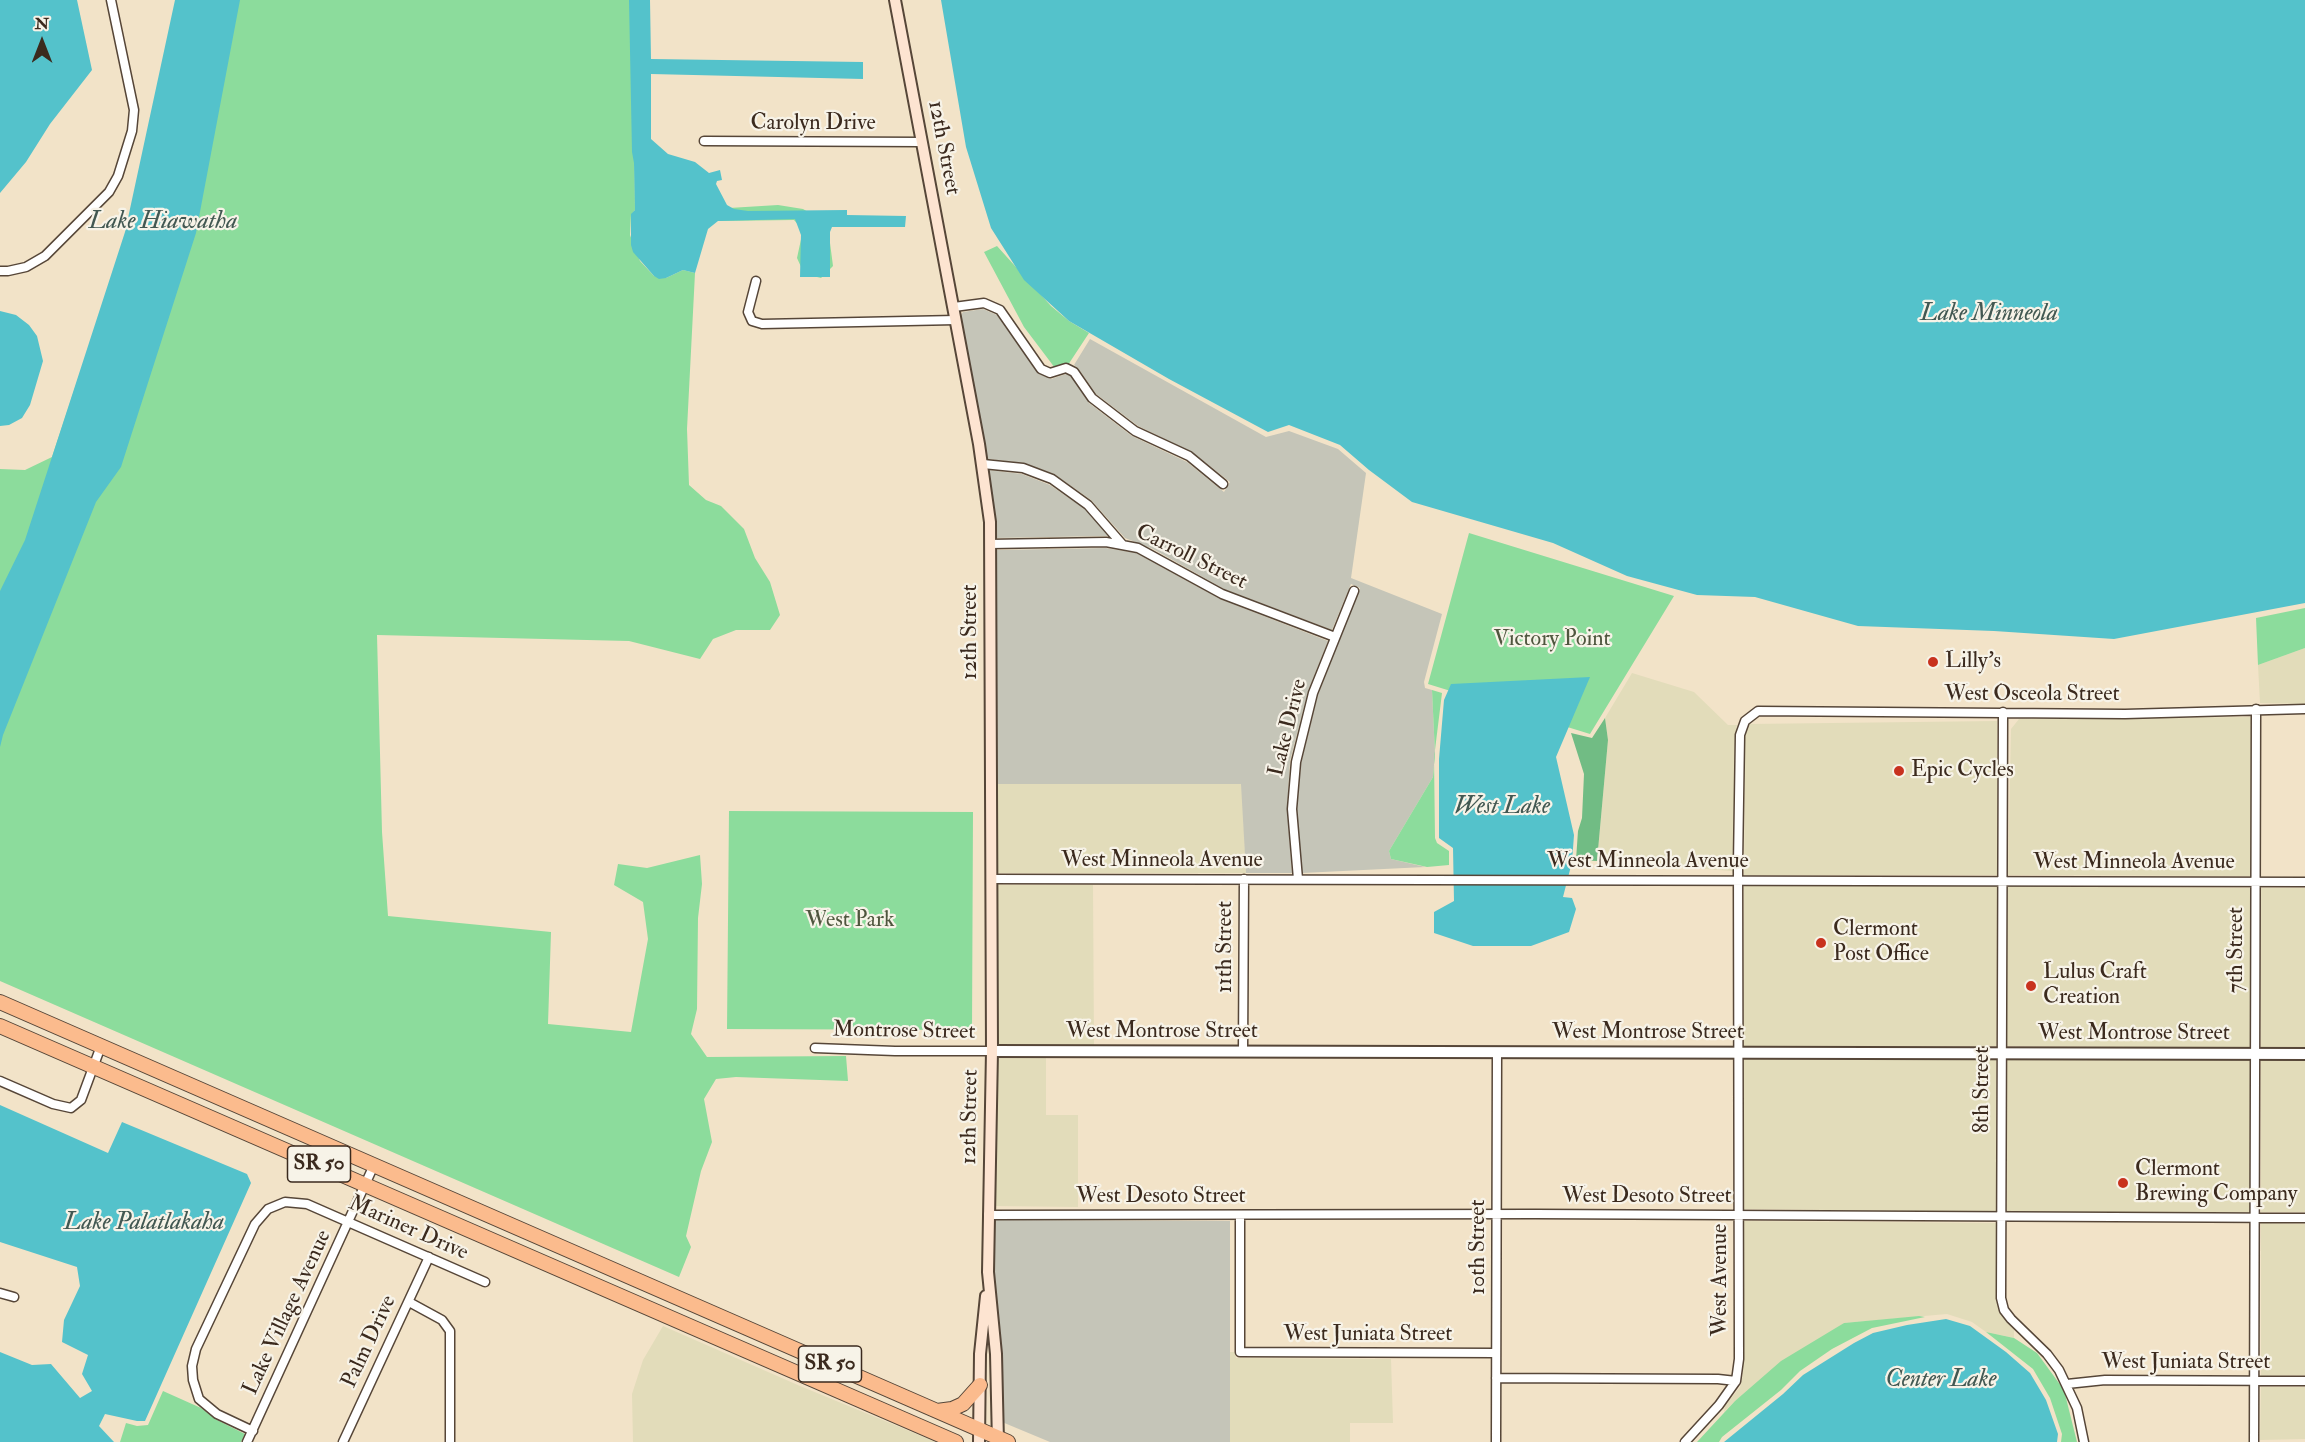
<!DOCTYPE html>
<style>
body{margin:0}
#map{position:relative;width:2305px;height:1442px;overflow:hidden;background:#f2e3c8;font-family:"IM FELL Double Pica",serif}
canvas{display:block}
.north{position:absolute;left:12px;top:12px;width:60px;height:60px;-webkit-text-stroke:4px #f7f3e8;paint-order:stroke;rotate:0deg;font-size:16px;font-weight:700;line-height:24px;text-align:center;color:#3b2a1e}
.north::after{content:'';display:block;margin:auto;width:21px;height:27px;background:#3b2a1e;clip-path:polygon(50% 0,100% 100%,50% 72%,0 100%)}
</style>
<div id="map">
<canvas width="2305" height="1442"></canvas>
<div class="north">N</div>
</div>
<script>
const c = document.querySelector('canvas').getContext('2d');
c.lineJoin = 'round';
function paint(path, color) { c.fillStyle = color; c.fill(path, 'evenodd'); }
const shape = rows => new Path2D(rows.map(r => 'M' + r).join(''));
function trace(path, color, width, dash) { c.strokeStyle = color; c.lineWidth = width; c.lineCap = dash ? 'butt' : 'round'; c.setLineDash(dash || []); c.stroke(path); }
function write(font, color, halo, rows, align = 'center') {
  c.font = font + ' "IM FELL Double Pica",serif'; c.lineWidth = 4.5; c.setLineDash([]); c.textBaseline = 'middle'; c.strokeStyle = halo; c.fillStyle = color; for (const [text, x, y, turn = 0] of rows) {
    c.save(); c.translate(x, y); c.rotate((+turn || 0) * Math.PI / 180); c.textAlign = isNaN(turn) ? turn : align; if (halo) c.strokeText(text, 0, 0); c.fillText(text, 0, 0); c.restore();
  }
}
paint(shape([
 [2305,648,2305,704,2260,703,2258,665],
 [1632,673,1694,692,1728,725,1737,725,1735,735,1734,875,1732,871,1597,861,1608,740,1605,718],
 [2251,717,2251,876,2008,875,2011,729,2019,719],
 [1997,721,1997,875,1744,875,1745,735,1749,724],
 [996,784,1242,784,1246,873,996,873],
 [996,885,1093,885,1094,1046,997,1045],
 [1744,886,1997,886,1996,1046,1744,1047],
 [2007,886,2251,888,2251,1048,2007,1046],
 [2261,888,2305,888,2305,1048,2261,1048],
 [996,1057,1046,1057,1046,1115,1078,1115,1078,1207,994,1206],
 [1888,1057,1996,1058,1996,1212,1744,1209,1744,1059],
 [2006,1058,2251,1060,2251,1212,2007,1212],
 [2261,1060,2305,1060,2305,1212,2261,1212],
 [1744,1221,1996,1223,1996,1299,2000,1313,2014,1330,2014,1338,1986,1332,1972,1322,1947,1314,1844,1323,1735,1401,1724,1412,1725,1406,1740,1387,1743,1374],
 [2261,1223,2305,1224,2305,1375,2261,1376],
 [663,1326,800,1386,936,1442,633,1442,632,1394,643,1360],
 [1230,1352,1235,1352,1236,1358,1391,1359,1393,1423,1350,1423,1350,1442,1230,1442],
 [2261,1387,2305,1387,2305,1439,2260,1440]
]), '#e2dcba');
paint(shape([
 [983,309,997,315,1039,374,1051,379,1066,374,1071,376,1089,403,1132,436,1187,462,1224,492,1230,482,1192,452,1138,426,1096,394,1078,368,1074,365,1090,339,1266,437,1289,431,1338,449,1366,473,1351,578,1442,614,1424,682,1425,688,1432,690,1435,754,1433,777,1389,851,1391,859,1425,867,1302,873,1297,809,1301,763,1318,695,1360,588,1351,584,1332,630,1224,589,1153,549,1125,538,1091,500,1054,474,1024,463,987,459,961,315,963,312],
 [989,470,1022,474,1050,485,1085,509,1109,536,995,538],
 [1106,548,1136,553,1220,599,1328,641,1308,691,1290,761,1287,809,1292,873,1246,873,1241,784,996,784,996,550],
 [994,1220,1230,1221,1230,1442,1050,1442,1002,1422,1002,1349,994,1272]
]), '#c5c5b8');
paint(shape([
 [204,0,0,630,0,469,25,470,52,457],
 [221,0,633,0,635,210,631,215,630,235,640,261,654,276,666,278,683,270,695,273,687,429,689,485,706,500,721,506,744,529,755,558,770,582,780,615,770,630,736,630,713,639,700,659,629,641,377,635,382,832,388,916,551,932,548,1024,631,1032,648,939,643,902,614,885,618,864,647,868,700,855,702,884,698,918,697,1009,691,1034,707,1057,846,1056,848,1081,736,1077,716,1079,704,1099,712,1142,701,1171,686,1236,691,1247,679,1277,0,981,0,681],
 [778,205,803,209,822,220,830,243,833,266,821,278,809,275,802,269,797,258,803,230,794,220,719,221,729,208],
 [997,246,1051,306,1069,321,1089,333,1066,368,1058,372,1024,327,984,252],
 [1469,533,1674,596,1590,734,1428,684],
 [2305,608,2305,648,2258,665,2256,618],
 [1432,690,1442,693,1434,758,1435,838,1437,843,1449,851,1449,865,1427,867,1391,859,1389,851,1433,777,1435,754],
 [729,811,973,812,972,1030,727,1029],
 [1919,1316,1925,1317,1872,1328,1832,1349,1800,1371,1781,1390,1722,1437,1719,1442,1697,1442,1735,1401,1781,1361,1844,1323],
 [1986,1332,2014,1338,2037,1353,2064,1390,2077,1442,2061,1442,2062,1434,2050,1398,2033,1369],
 [163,1391,201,1408,215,1419,245,1434,241,1442,120,1442,126,1423,137,1426,148,1425]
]), '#8cdc9c');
paint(shape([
 [1605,718,1608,740,1597,861,1576,860,1578,831,1582,818,1584,774,1571,733,1592,738]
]), '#71bc84');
paint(shape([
 [0,0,77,0,92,70,50,124,26,162,0,193],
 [175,0,240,0,196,233,121,467,96,502,3,735,0,747,0,591,25,540,125,232],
 [629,0,650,0,651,59,863,62,863,79,651,74,651,139,668,154,695,162,709,173,720,170,722,180,717,181,716,184,727,205,734,209,748,211,847,210,847,215,906,216,905,227,832,227,830,232,830,277,800,277,801,235,795,219,718,221,708,229,695,273,683,270,666,278,659,279,654,276,633,252,631,245,631,214,635,210,634,163,632,152],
 [941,0,2305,0,2305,603,2114,639,1994,631,1858,626,1755,597,1697,595,1627,576,1553,543,1412,502,1369,470,1340,445,1289,425,1268,432,1169,379,1069,321,1024,280,991,228,966,147],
 [0,311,16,315,29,325,37,336,43,361,30,405,22,418,9,425,0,426],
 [1590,677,1556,757,1574,835,1572,862,1563,897,1572,898,1576,909,1569,932,1531,946,1473,946,1434,933,1434,912,1454,901,1453,848,1439,838,1439,759,1444,700,1451,684],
 [0,1105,108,1153,122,1122,247,1174,251,1183,145,1421,137,1421,105,1414,99,1426,114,1442,0,1442,0,1352,32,1365,51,1364,80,1398,92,1391,82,1374,88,1355,62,1342,64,1320,80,1286,77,1267,0,1242],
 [1946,1319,1970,1326,2006,1352,2030,1373,2046,1400,2058,1434,2057,1442,1724,1442,1783,1394,1803,1375,1854,1343,1873,1333,1907,1325]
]), '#54c2cb');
const minor = shape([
 [704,141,922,142],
 [0,271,8,271,26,267,45,256,109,192,118,176,132,131,134,110,111,0],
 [756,281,748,312,752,321,762,324,956,320],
 [954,307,984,303,1000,310,1041,369,1050,373,1066,368,1074,372,1092,398,1135,431,1189,456,1223,484],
 [983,464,1023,468,1052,479,1088,505,1122,544],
 [990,544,1106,542,1138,548,1222,594,1335,637],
 [2003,712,2001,1298,2004,1310,2011,1319,2047,1354,2059,1370,2077,1408,2084,1442],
 [991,879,2305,882],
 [1298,879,1292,809,1296,762,1313,693,1354,591],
 [815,1048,895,1051,992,1051],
 [1243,1052,1244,879],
 [0,1081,53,1104,71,1108,81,1100,101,1046],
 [988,1215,1535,1214,2305,1218],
 [1240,1215,1240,1352,1496,1353],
 [0,1293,14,1297],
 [409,1302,442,1320,450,1331,450,1442],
 [1496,1378,1718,1379,1736,1381],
 [2067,1384,2105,1380,2305,1381],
 [253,1431,217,1414,199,1399,193,1380,192,1366,196,1349,255,1224,268,1209,285,1202,307,1204,485,1282],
 [247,1442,374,1165],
 [343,1442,429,1257],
 [1496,1442,1497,1052],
 [1685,1442,1719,1405,1736,1381,1739,1359,1738,864,1740,735,1745,721,1758,711,2125,714,2305,709],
 [2254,1442,2256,709]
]);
const tertiary = shape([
 [992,1051,2305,1054]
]);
const secondary = shape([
 [895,0,979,444,990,522,992,1051,988,1272,996,1354,998,1442],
 [979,1442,980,1354,986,1296]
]);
const trunk = shape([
 [0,1002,1008,1442],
 [0,1026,956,1442],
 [937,1411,952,1409,963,1404,980,1385]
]);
trace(minor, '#564638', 11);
trace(tertiary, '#564638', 14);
trace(secondary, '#564638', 14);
trace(trunk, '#564638', 16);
trace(minor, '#fff', 8);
trace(tertiary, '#fff', 10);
trace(secondary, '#fde4d1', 10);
trace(trunk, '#fbbb8d', 14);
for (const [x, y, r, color] of [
 [1933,662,6,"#c8321e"],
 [1899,771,6,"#c8321e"],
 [1821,943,6,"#c8321e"],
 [2031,986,6,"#c8321e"],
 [2123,1183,6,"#c8321e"]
]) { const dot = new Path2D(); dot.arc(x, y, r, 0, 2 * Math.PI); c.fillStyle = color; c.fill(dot); trace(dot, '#f7f3e8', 2); }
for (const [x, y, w] of [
 [319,1164,63],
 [830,1364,63]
]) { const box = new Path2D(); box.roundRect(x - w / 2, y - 18, w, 36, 4.5); c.fillStyle = '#f7f3e8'; c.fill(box); trace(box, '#3b2a1e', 1.5); }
write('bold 21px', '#3b2a1e', null, [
 ["SR 50",319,1164],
 ["SR 50",830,1364]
]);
write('22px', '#3b2a1e', '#f7f3e8', [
 ["Carolyn Drive",813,124],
 ["12th Street",943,148,79],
 ["Carroll Street",1191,558,26],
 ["12th Street",971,632,-90],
 ["West Osceola Street",2032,695],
 ["Lake Drive",1289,728,-76],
 ["West Minneola Avenue",1162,861],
 ["West Minneola Avenue",1648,862],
 ["West Minneola Avenue",2134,863],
 ["11th Street",1226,947,-90],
 ["7th Street",2237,950,-90],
 ["Montrose Street",904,1032,1],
 ["West Montrose Street",1162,1032],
 ["West Montrose Street",1648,1033],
 ["West Montrose Street",2134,1034],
 ["8th Street",1983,1090,-90],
 ["12th Street",971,1117,-89],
 ["West Desoto Street",1161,1197],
 ["West Desoto Street",1647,1197],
 ["Mariner Drive",408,1229,24],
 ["10th Street",1479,1247,-90],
 ["West Avenue",1721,1280,-90],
 ["Lake Village Avenue",288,1313,-65],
 ["West Juniata Street",1368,1335],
 ["Palm Drive",370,1342,-65],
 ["West Juniata Street",2186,1363]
]);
write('22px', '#4f563e', '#f7f3e8', [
 ["Victory Point",1552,640],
 ["West Park",850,921]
]);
write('22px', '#3b2a1e', '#f7f3e8', [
 ["Lilly's",1945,662],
 ["Epic Cycles",1911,771],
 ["Clermont",1833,930],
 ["Post Office",1833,955],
 ["Lulus Craft",2043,973],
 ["Creation",2043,998],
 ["Clermont",2135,1170],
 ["Brewing Company",2135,1195]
], 'left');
write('italic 24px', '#425852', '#f7f3e8', [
 ["Lake Hiawatha",163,223],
 ["Lake Minneola",1989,315],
 ["West Lake",1502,808],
 ["Lake Palatlakaha",144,1224],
 ["Center Lake",1941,1381]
]);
</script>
